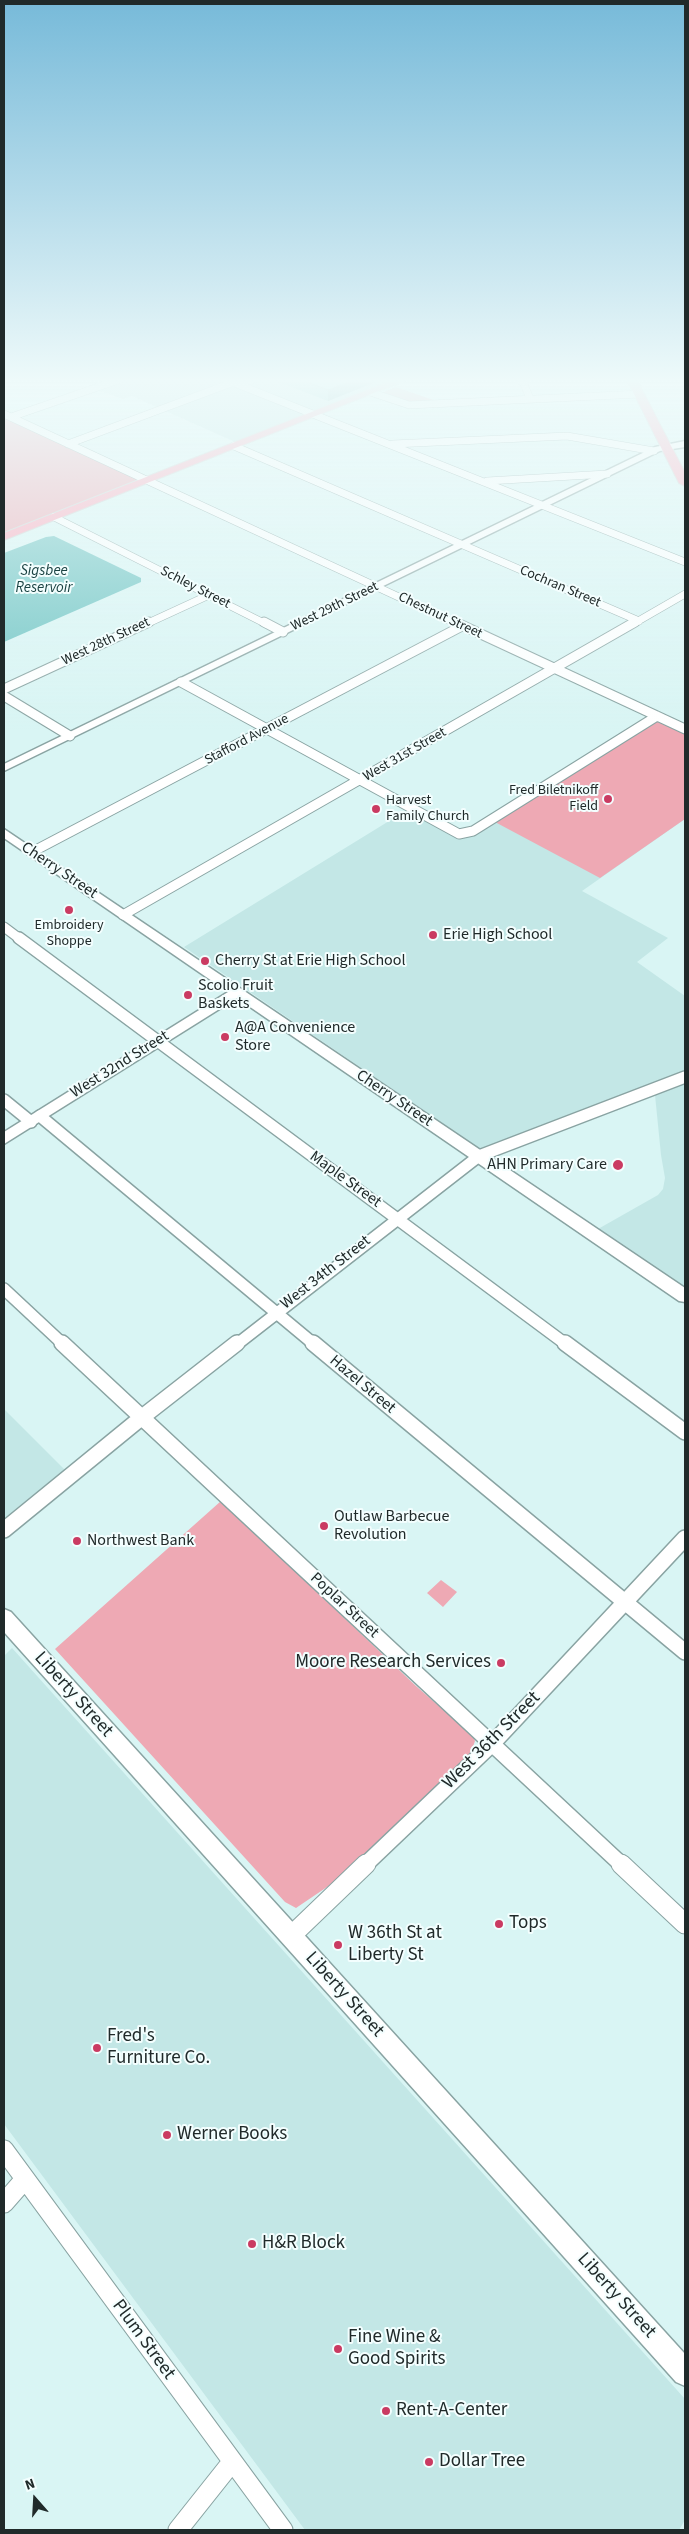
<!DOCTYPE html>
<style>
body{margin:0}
#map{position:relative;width:689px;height:2534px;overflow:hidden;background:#d9f5f4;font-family:"Source Sans 3",sans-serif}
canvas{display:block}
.frame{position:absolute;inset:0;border:5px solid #202a2a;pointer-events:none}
.north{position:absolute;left:10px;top:2474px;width:50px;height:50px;-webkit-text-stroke:4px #f3fefe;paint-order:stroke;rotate:341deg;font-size:14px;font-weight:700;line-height:20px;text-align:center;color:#202a2a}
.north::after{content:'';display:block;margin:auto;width:18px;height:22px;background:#202a2a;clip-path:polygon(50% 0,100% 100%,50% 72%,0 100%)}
</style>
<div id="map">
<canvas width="689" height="2534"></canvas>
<div class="frame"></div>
<div class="north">N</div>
</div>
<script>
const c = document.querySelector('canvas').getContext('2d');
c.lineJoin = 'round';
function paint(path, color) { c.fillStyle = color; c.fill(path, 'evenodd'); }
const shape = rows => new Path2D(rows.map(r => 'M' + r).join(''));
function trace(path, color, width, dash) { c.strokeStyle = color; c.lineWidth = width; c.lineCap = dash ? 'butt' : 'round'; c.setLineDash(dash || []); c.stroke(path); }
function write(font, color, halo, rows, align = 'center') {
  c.font = font + ' "Source Sans 3",sans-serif'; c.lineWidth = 4; c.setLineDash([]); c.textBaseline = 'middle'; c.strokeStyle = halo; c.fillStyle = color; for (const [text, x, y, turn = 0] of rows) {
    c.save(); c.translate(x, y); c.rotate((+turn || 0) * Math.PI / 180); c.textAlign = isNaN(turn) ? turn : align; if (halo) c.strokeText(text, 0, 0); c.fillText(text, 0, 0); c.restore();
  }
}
paint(shape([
 [111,378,398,378,235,442,132,396,123,399,90,387,113,379],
 [626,739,685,819,582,891,668,938,637,962,685,996,685,1072,480,1149,184,947,407,810,463,836],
 [685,1083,685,1288,598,1229,658,1195,663,1189,665,1178,661,1155,655,1095],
 [4,1409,66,1471,4,1520],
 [12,1648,685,2399,685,2520,679,2530,305,2530,4,2124,4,1656]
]), '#c3e7e6');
paint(shape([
 [396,387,436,401,406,403,381,393],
 [4,417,139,480,4,533],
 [656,721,685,733,685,819,600,878,495,822],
 [221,1501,416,1686,473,1736,475,1741,469,1758,429,1796,330,1885,296,1908,285,1902,55,1649],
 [441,1580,457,1592,443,1607,427,1593]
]), '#eea9b4');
paint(shape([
 [54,536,141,578,141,582,4,642,4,553,46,537]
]), '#6ec4c3');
const minorFar4 = shape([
 [222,378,685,562],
 [518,378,524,384,530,399],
 [239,384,258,378],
 [370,392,409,405,640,394],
 [4,414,457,624],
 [11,417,124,378],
 [68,444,234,382],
 [393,444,567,436,654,451],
 [234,446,639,621],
 [487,481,607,474],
 [54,517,266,624],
 [146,624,209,595],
 [633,624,685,594]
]);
const minorFar3 = shape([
 [264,622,283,632],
 [455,622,685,729],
 [181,682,459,834,473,831,657,716],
 [4,689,149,622],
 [4,696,70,736],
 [32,852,462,626],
 [123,915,635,622],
 [4,927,20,939]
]);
const minorFar2 = shape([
 [19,938,567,1345],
 [4,1100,31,1122],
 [40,1116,315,1345],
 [4,1289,64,1345],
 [236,1345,479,1156,685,1077]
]);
const minorFar1 = shape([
 [62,1343,622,1865],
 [313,1343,685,1652],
 [565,1343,685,1432],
 [4,1530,141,1418,237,1343],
 [365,1865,492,1744,685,1538]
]);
const minor = shape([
 [621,1864,685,1924],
 [291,1936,366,1864],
 [4,2150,283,2530],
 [4,2203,25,2179],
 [178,2530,232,2462]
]);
const tertiary = shape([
 [685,441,685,447,660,451,4,771,4,764,655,447,685,441],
 [4,829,685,1288,685,1302,679,1301,237,998,4,1144,4,1132,228,992,4,838,4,829],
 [4,1609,11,1612,685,2354,685,2386,676,2382,4,1632,4,1609]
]);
const primary = shape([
 [398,378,411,378,4,540,4,533,398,378],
 [626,378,636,378,685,473,685,486,679,483,626,378]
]);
trace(minorFar4, '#89a3a2', 8);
trace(minorFar3, '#89a3a2', 11);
trace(minorFar2, '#89a3a2', 14);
trace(minorFar1, '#89a3a2', 18);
trace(minor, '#89a3a2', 21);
trace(tertiary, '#89a3a2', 3);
trace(primary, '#d2d4d4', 2);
trace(minorFar4, '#fff', 7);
trace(minorFar3, '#fff', 9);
trace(minorFar2, '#fff', 11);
trace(minorFar1, '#fff', 15);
trace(minor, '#fff', 19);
paint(tertiary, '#fff');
paint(primary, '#fea7bb');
paint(shape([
 [273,378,378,378,378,381,328,401,273,380]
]), '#80cac8');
paint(shape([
 [359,378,378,378,378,381,328,401,328,390]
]), '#68a4a3');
const building = shape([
 [296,378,359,378,328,390,296,378]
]);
paint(building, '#95ebe9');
trace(building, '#68a4a3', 1);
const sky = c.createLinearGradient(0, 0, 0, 732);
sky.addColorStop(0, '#77bad9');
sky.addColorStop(0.52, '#eefafa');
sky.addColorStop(1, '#eefafa00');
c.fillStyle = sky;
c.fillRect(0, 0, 689, 732);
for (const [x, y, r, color] of [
 [608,799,5,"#ca3b62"],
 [376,809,5,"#ca3b62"],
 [69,910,5,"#ca3b62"],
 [433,935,5,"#ca3b62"],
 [205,961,5,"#ca3b62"],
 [188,995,5,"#ca3b62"],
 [225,1037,5,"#ca3b62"],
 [618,1165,6,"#ca3b62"],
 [324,1526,5,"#ca3b62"],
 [77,1541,5,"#ca3b62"],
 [501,1663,5,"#ca3b62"],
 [499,1924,5,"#ca3b62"],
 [338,1945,5,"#ca3b62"],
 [97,2048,5,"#ca3b62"],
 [167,2135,5,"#ca3b62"],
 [252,2244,5,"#ca3b62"],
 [338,2349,5,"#ca3b62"],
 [386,2411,5,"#ca3b62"],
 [429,2462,5,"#ca3b62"]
]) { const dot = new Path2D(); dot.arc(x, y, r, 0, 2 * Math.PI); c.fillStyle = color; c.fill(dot); trace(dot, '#f3fefe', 2); }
write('14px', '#202a2a', '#f3fefe', [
 ["Cochran Street",560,587,23],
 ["Schley Street",195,588,27],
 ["West 29th Street",335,607,-26],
 ["Chestnut Street",440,616,25],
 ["West 28th Street",106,642,-25],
 ["Stafford Avenue",247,740,-28],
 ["West 31st Street",405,755,-30]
]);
write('14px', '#202a2a', '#f3fefe', [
 ["Fred Biletnikoff",598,791],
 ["Field",598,807],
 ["Harvest",386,801,"left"],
 ["Family Church",386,817,"left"],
 ["Embroidery",69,926,"center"],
 ["Shoppe",69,942,"center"]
], 'right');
write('italic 15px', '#1b4343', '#f3fefe', [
 ["Sigsbee",44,572],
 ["Reservoir",44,589]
]);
write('16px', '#202a2a', '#f3fefe', [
 ["Cherry Street",59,871,34],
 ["West 32nd Street",120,1065,-32],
 ["Cherry Street",394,1099,34],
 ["Maple Street",345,1180,36],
 ["West 34th Street",326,1273,-38],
 ["Hazel Street",362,1385,40],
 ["Poplar Street",344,1606,43]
]);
write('16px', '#202a2a', '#f3fefe', [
 ["Erie High School",443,935],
 ["Cherry St at Erie High School",215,961],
 ["Scolio Fruit",198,986],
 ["Baskets",198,1004],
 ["A@A Convenience",235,1028],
 ["Store",235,1046],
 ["AHN Primary Care",607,1165,"right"],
 ["Outlaw Barbecue",334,1517],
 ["Revolution",334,1535],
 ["Northwest Bank",87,1541]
], 'left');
write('19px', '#202a2a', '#f3fefe', [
 ["Moore Research Services",491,1663,"right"],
 ["Tops",509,1924],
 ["W 36th St at",348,1934],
 ["Liberty St",348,1956],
 ["Fred's",107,2037],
 ["Furniture Co.",107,2059],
 ["Werner Books",177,2135],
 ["H&R Block",262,2244],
 ["Fine Wine &",348,2338],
 ["Good Spirits",348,2360],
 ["Rent-A-Center",396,2411],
 ["Dollar Tree",439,2462]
], 'left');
write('19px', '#202a2a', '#f3fefe', [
 ["Liberty Street",73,1695,48],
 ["West 36th Street",492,1741,-45],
 ["Liberty Street",344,1995,48],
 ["Liberty Street",616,2296,48],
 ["Plum Street",143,2340,54]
]);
</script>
